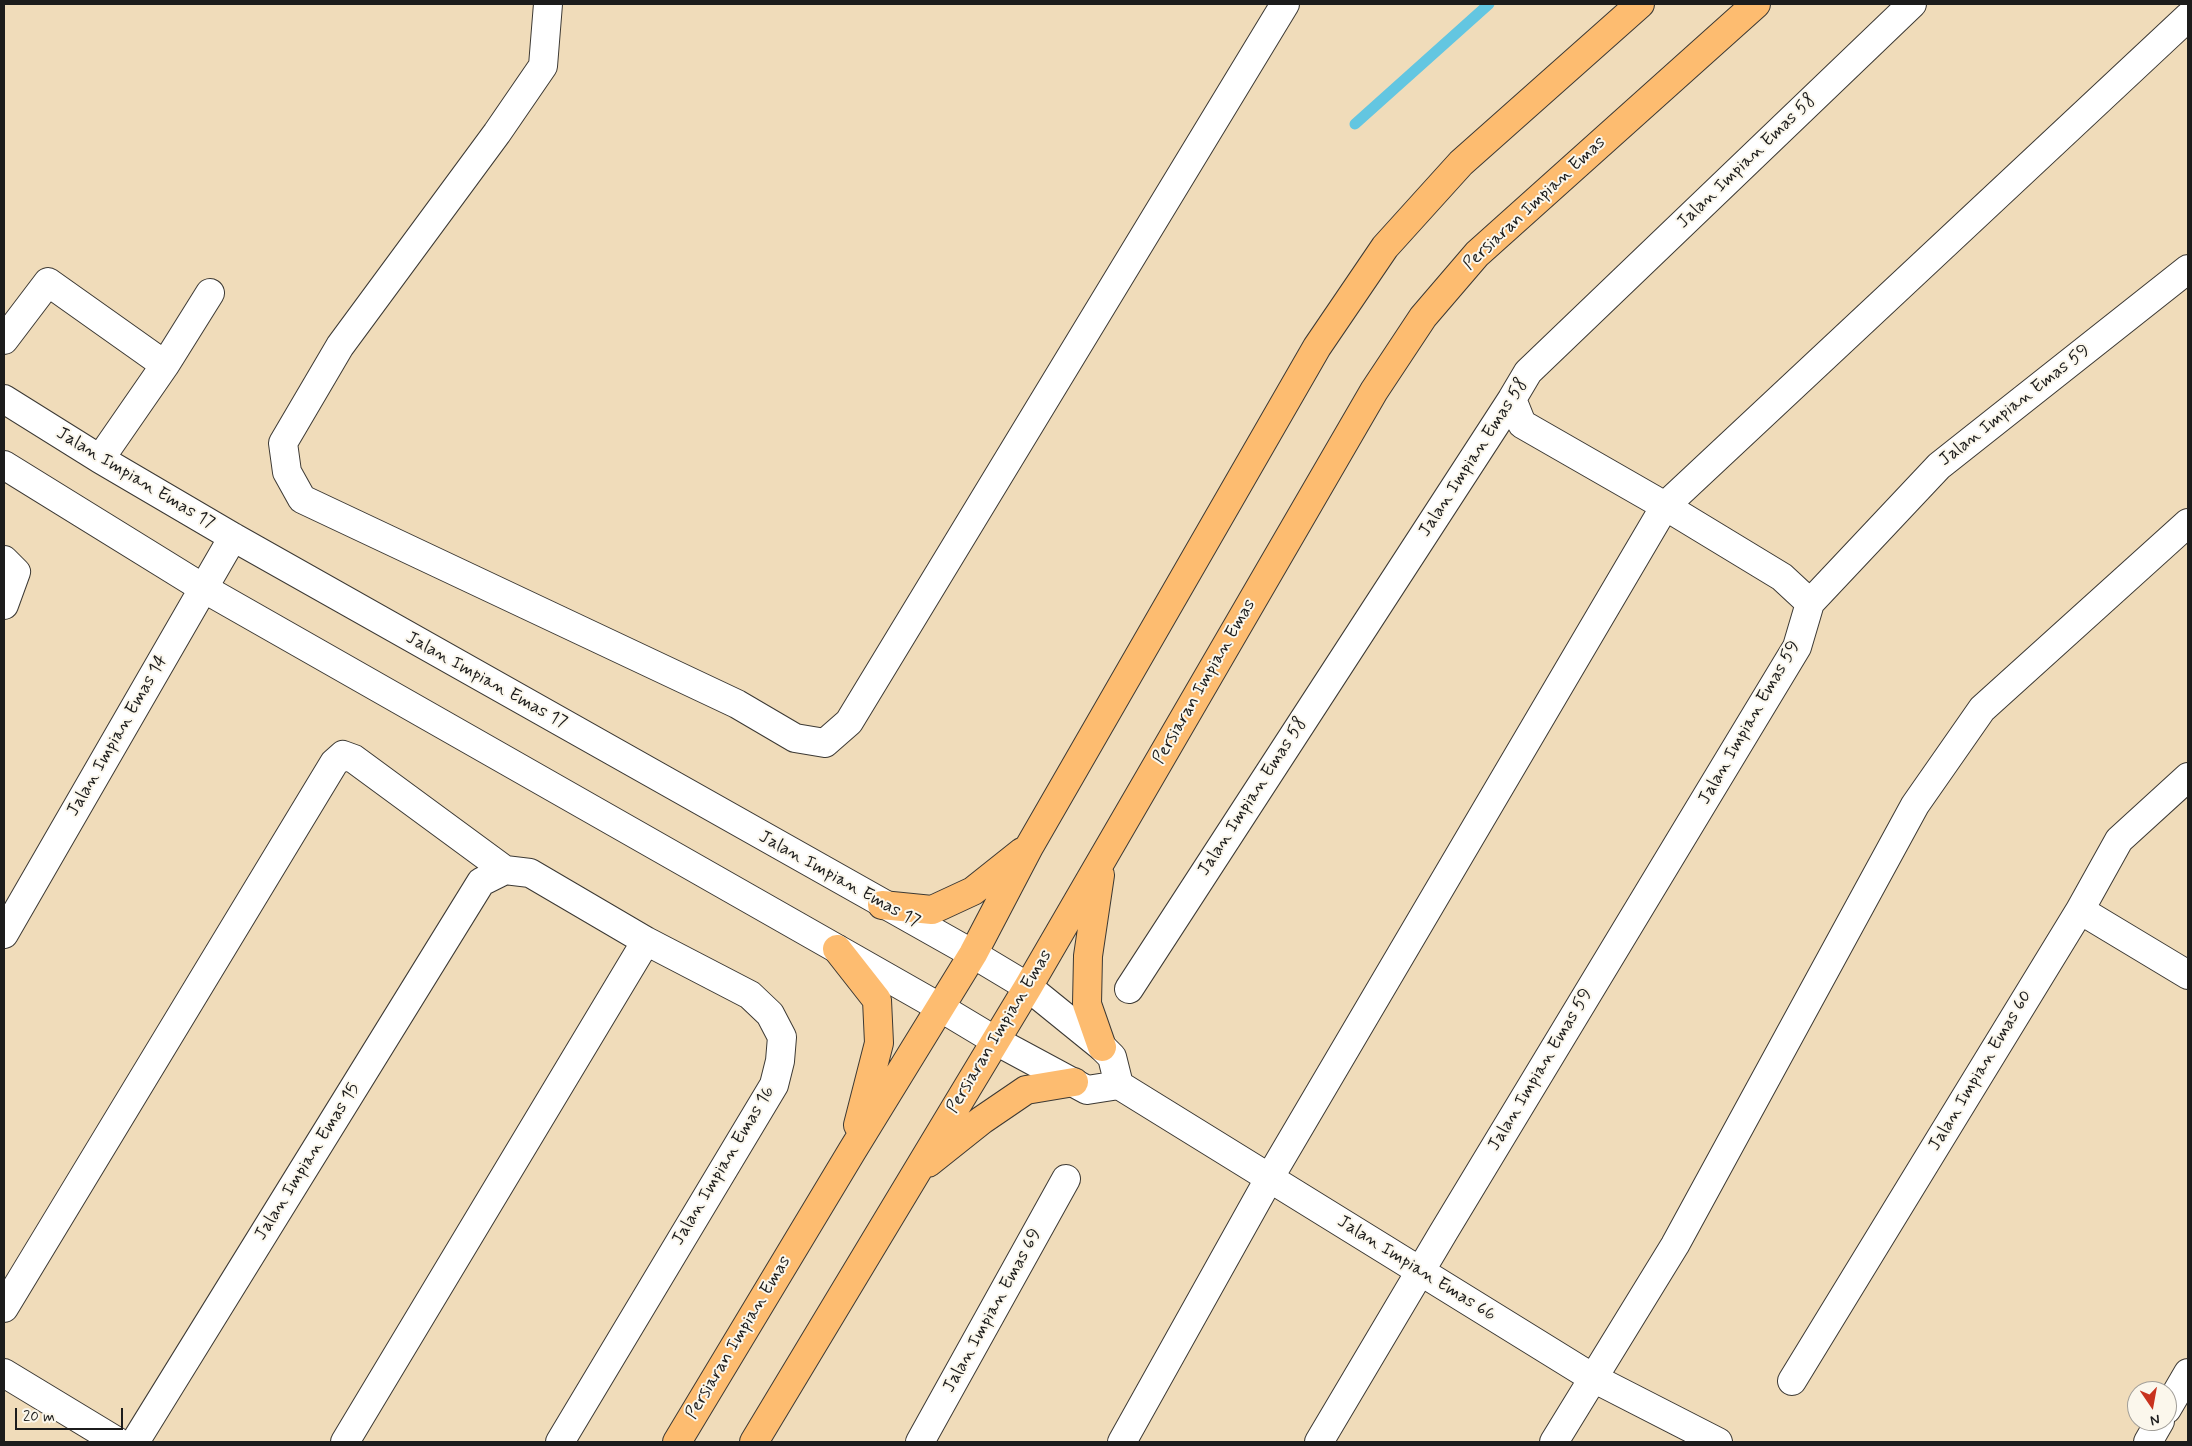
<!DOCTYPE html>
<style>
body{margin:0}
#map{position:relative;width:2192px;height:1446px;overflow:hidden;background:#f0dcba;font-family:Mynerve,sans-serif}
canvas{display:block}
.frame{position:absolute;inset:0;border:5px solid #1c1c1c;pointer-events:none}
.north{position:absolute;left:2127px;top:1381px;width:50px;height:50px;box-sizing:border-box;background:#fbf7ec;border:1px solid #a29f99;border-radius:50%;rotate:168deg;font-size:14px;font-weight:700;line-height:20px;text-align:center;color:#1c1c1c}
.north::after{content:'';display:block;margin:auto;width:18px;height:22px;background:#c8321e;clip-path:polygon(50% 0,100% 100%,50% 72%,0 100%)}
.scale{position:absolute;left:15px;top:1408px;width:108px;height:22px;box-sizing:border-box;border:2px solid #1c1c1c;border-top:0;padding-left:6px;font-size:15px;line-height:18px;white-space:nowrap;color:#1c1c1c;-webkit-text-stroke:4px #fbf7ec;paint-order:stroke}
</style>
<div id="map">
<canvas width="2192" height="1446"></canvas>
<div class="frame"></div>
<div class="north">N</div>
<div class="scale">20 m</div>
</div>
<script>
const c = document.querySelector('canvas').getContext('2d');
c.lineJoin = 'round';
const shape = rows => new Path2D(rows.map(r => 'M' + r).join(''));
function trace(path, color, width, dash) { c.strokeStyle = color; c.lineWidth = width; c.lineCap = dash ? 'butt' : 'round'; c.setLineDash(dash || []); c.stroke(path); }
function write(font, color, halo, rows, align = 'center') {
  c.font = font + ' Mynerve,sans-serif'; c.lineWidth = 4; c.setLineDash([]); c.textBaseline = 'middle'; c.strokeStyle = halo; c.fillStyle = color; for (const [text, x, y, turn = 0] of rows) {
    c.save(); c.translate(x, y); c.rotate((+turn || 0) * Math.PI / 180); c.textAlign = isNaN(turn) ? turn : align; if (halo) c.strokeText(text, 0, 0); c.fillText(text, 0, 0); c.restore();
  }
}
trace(shape([
 [1355,124,1489,4]
]), '#63c6e1', 11);
const minor = shape([
 [548,4,543,66,497,133,340,346,283,443,287,472,302,499,737,704,795,738,825,743,849,722,1285,4],
 [4,340,48,282,165,365],
 [4,399,100,459,233,537,973,954,1028,987,1102,1047,1112,1057,1119,1085],
 [1512,399,1522,424,1665,506,1782,577,1810,603],
 [100,459,165,365,210,293],
 [4,465,203,588,941,1008,996,1041,1087,1090,1119,1085,1593,1378,1718,1442],
 [4,560,16,572,4,605],
 [2080,910,2188,975],
 [4,934,233,537],
 [1129,989,1512,399,1528,372,1912,4],
 [4,1308,334,763,343,755,354,759,505,870],
 [4,1373,118,1442],
 [1792,1381,2080,910,2119,840,2188,777],
 [2167,1409,2188,1373],
 [135,1442,481,882,505,870,530,873,646,941,750,995,770,1014,782,1037,780,1061,774,1085,560,1442],
 [345,1442,646,941],
 [920,1442,1066,1179],
 [1122,1442,1270,1177,1665,506,2188,17],
 [1319,1442,1443,1233,1797,647,1810,603,1939,466,2188,269],
 [1554,1442,1675,1245,1915,805,1982,709,2188,523],
 [2148,1442,2160,1421]
]);
const major = shape([
 [1100,875,1088,956,1087,1004,1102,1047],
 [882,905,932,910,973,891,1022,852],
 [837,949,877,1000,879,1043,858,1125],
 [928,1163,982,1120,1026,1090,1074,1082],
 [677,1442,852,1151,973,954,1029,847,1317,347,1385,247,1461,163,1640,4],
 [754,1442,1028,987,1374,391,1423,317,1477,254,1756,4]
]);
trace(minor, '#3c3934', 30);
trace(major, '#3c3934', 30);
trace(minor, '#fff', 28);
trace(major, '#fdbc70', 28);
write('18px', '#1c1c1c', '#fbf7ec', [
 ["Jalan Impian Emas 58",1747,162,-44],
 ["Persiaran Impian Emas",1535,204,-43],
 ["Jalan Impian Emas 59",2015,406,-38],
 ["Jalan Impian Emas 58",1474,458,-57],
 ["Jalan Impian Emas 17",135,479,31],
 ["Jalan Impian Emas 17",486,681,29],
 ["Persiaran Impian Emas",1205,682,-60],
 ["Jalan Impian Emas 59",1750,723,-60],
 ["Jalan Impian Emas 14",118,736,-60],
 ["Jalan Impian Emas 58",1253,797,-57],
 ["Jalan Impian Emas 17",839,880,29],
 ["Persiaran Impian Emas",1000,1032,-59],
 ["Jalan Impian Emas 59",1541,1070,-59],
 ["Jalan Impian Emas 60",1981,1071,-59],
 ["Jalan Impian Emas 15",308,1162,-58],
 ["Jalan Impian Emas 16",724,1166,-59],
 ["Jalan Impian Emas 66",1416,1269,32],
 ["Jalan Impian Emas 69",993,1311,-61],
 ["Persiaran Impian Emas",739,1338,-59]
]);
</script>
